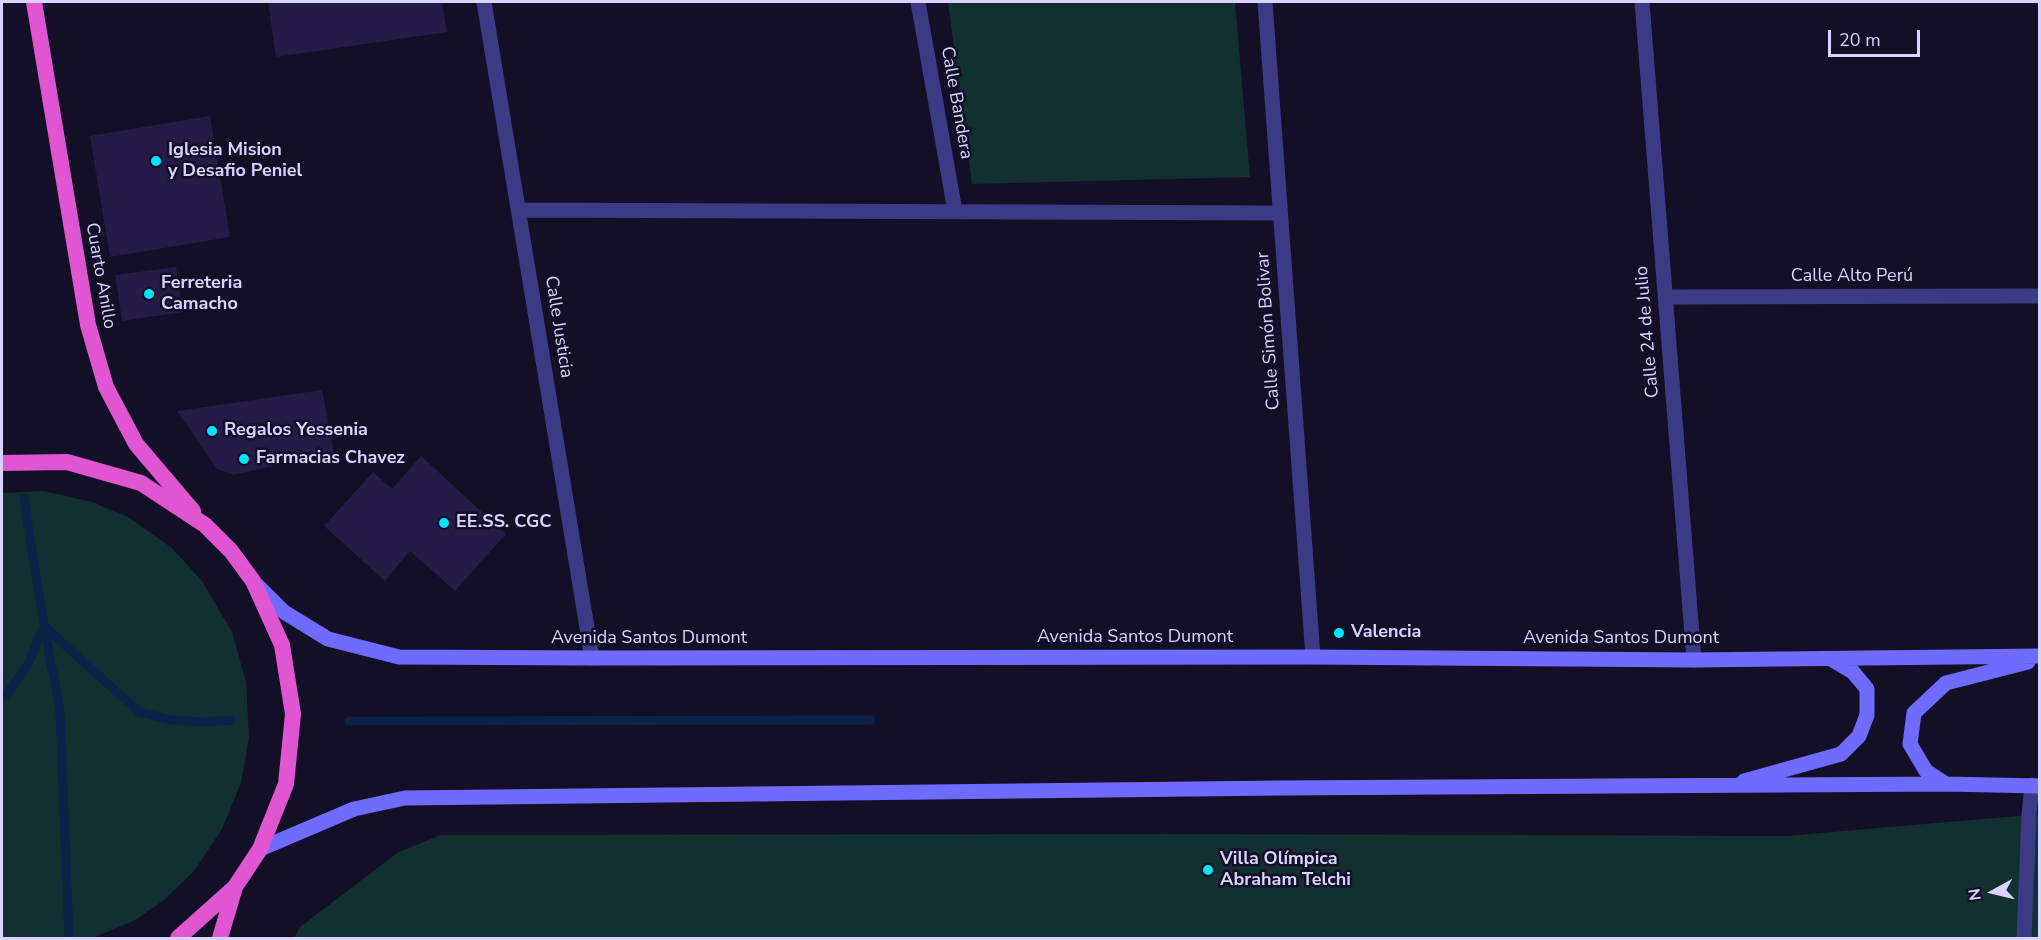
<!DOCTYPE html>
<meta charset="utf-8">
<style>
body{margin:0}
#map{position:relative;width:2041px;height:940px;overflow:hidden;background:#130f26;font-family:"Nunito Sans",sans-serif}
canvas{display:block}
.frame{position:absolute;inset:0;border:3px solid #d9d4ff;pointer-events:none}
.north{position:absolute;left:1963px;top:862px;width:60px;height:60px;-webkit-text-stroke:4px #130f26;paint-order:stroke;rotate:262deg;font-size:16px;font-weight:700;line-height:24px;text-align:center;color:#d9d4ff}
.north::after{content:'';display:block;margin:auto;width:21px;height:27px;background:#d9d4ff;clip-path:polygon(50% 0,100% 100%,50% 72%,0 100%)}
.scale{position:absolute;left:1828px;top:30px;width:92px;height:27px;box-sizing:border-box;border:3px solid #d9d4ff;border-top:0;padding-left:8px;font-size:18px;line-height:21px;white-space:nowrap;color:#d9d4ff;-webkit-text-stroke:4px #130f26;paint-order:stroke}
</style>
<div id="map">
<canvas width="2041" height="940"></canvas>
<div class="frame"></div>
<div class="north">N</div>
<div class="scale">20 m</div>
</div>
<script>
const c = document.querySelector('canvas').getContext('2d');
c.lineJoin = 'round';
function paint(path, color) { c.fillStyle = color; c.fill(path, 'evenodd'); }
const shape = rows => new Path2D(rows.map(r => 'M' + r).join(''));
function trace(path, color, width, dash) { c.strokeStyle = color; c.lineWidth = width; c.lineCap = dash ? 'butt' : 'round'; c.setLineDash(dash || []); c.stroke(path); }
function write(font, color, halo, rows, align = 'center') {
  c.font = font + ' "Nunito Sans",sans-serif'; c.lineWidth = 5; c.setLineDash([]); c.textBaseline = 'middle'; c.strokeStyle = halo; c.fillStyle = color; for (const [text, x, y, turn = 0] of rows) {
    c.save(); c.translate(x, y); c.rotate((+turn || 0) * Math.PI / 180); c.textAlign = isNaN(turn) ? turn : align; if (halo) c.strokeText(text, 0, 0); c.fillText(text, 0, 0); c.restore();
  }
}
paint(shape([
 [948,2,1235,2,1250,177,972,184],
 [43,491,92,502,128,517,172,548,202,581,232,632,246,682,249,737,241,783,222,829,194,871,164,900,135,920,93,938,2,938,2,493],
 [2029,815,2039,815,2039,938,294,938,300,927,397,853,441,835,1167,834,1786,836]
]), '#12302f');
trace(shape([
 [24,499,44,626,60,711,69,938],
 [2,697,6,695,28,664,44,626,139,712,171,720,203,722,231,720],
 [349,721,871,720]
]), '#0c2248', 9);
paint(shape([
 [268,2,442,2,447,32,276,57],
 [210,116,230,237,110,257,90,136],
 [176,267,183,312,122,321,115,275],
 [322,390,334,452,234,475,217,469,177,411],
 [421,456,506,534,455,591,410,551,385,581,324,526,373,472,392,489]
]), '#241b47');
trace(shape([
 [2024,938,2029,815,2032,785]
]), '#3d3a85', 15);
trace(shape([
 [484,2,592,658],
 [918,2,955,211],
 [1265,2,1313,657],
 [1642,2,1694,660],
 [519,210,1280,213],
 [1665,297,2040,296]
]), '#3d3a85', 15);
trace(shape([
 [257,585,284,612,328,639,399,657,592,658,1313,657,1694,660,2040,656],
 [1744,781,1841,754,1859,736,1867,715,1867,689,1853,672,1831,659],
 [1946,784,1926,771,1910,744,1914,713,1946,683,2028,662],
 [260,849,354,809,405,798,1280,788,1946,784,2040,786]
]), '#6f6bff', 15);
trace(shape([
 [34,2,88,325,106,387,136,444,193,511],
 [2,463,67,462,141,483,205,525,231,551,253,581,282,645,293,714,286,784,260,849,235,887,178,938],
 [220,938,235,887]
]), '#e055d1', 16);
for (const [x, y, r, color] of [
 [156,161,6,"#00e5ff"],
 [149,294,6,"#00e5ff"],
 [212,431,6,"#00e5ff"],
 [244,459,6,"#00e5ff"],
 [444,523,6,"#00e5ff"],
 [1339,633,6,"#00e5ff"],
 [1208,870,6,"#00e5ff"]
]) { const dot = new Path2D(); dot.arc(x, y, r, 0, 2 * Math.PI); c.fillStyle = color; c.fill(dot); trace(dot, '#130f26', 2); }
write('18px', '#d9d4ff', '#130f26', [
 ["Calle Bandera",956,103,80],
 ["Cuarto Anillo",100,276,80],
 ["Calle Alto Perú",1852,277],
 ["Calle Justicia",558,327,81],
 ["Calle Simón Bolivar",1269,331,-94],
 ["Calle 24 de Julio",1648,332,-95],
 ["Avenida Santos Dumont",1135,638],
 ["Avenida Santos Dumont",649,639],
 ["Avenida Santos Dumont",1621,639]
]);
write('bold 18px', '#d9d4ff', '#130f26', [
 ["Iglesia Mision",168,151],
 ["y Desafio Peniel",168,172],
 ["Ferreteria",161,284],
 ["Camacho",161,305],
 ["Regalos Yessenia",224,431],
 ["Farmacias Chavez",256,459],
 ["EE.SS. CGC",456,523],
 ["Valencia",1351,633],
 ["Villa Olímpica",1220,860],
 ["Abraham Telchi",1220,881]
], 'left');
</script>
